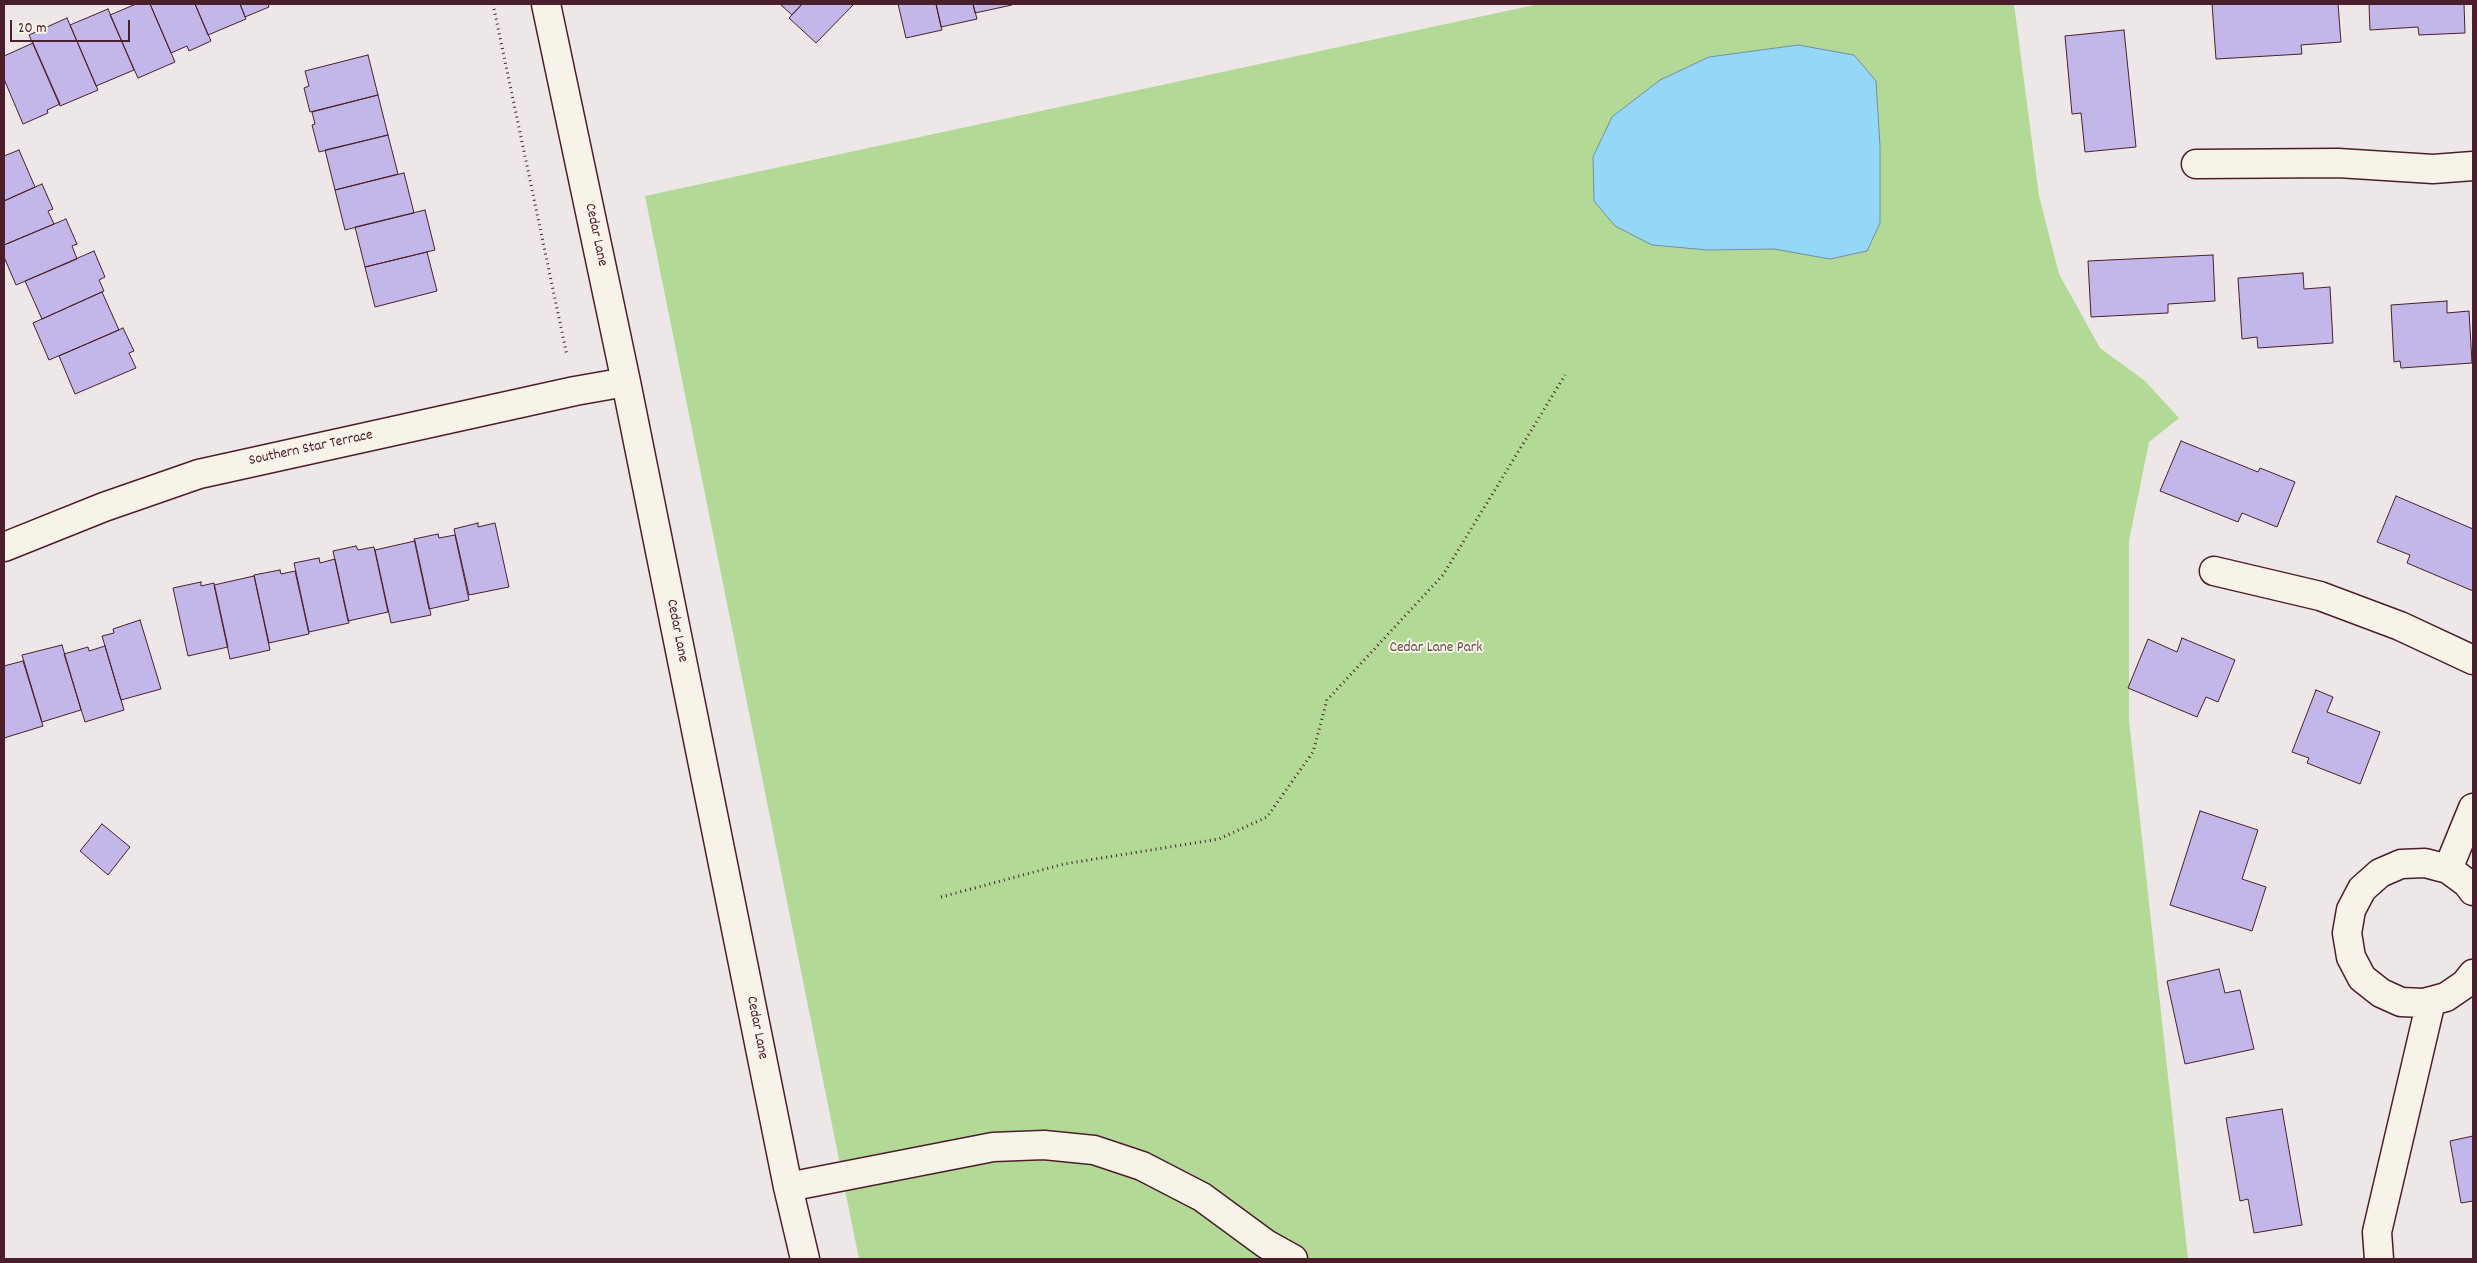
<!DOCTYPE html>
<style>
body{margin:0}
#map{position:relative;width:2477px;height:1263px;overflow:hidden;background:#ede7e8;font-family:Dekko,sans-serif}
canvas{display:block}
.frame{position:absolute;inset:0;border:5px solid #4a1f2b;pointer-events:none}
.scale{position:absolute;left:10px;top:20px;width:120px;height:22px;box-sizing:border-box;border:2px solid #4a1f2b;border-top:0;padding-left:6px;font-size:15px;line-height:18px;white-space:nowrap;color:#4a1f2b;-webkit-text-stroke:4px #f7f3e8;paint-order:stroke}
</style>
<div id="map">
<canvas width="2477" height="1263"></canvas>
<div class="frame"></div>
<div class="scale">20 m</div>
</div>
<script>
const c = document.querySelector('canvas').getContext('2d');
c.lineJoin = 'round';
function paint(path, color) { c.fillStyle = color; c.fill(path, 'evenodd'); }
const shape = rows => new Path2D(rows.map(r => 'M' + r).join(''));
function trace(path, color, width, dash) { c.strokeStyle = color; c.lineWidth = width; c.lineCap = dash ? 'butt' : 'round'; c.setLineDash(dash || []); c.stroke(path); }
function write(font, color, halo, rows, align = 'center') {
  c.font = font + ' Dekko,sans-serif'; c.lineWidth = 4; c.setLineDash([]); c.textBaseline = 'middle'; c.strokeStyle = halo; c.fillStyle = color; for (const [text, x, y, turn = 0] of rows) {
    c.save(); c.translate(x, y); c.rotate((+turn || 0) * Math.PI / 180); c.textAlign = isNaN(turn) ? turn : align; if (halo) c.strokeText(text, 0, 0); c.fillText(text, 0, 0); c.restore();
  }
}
paint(shape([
 [1539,4,2014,4,2039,196,2059,274,2100,348,2145,381,2179,418,2149,442,2129,541,2129,720,2188,1259,859,1259,645,196]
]), '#b2d995');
const water = shape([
 [1798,45,1854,55,1876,81,1880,146,1880,223,1867,251,1830,259,1774,249,1708,250,1652,245,1615,226,1594,201,1593,157,1612,117,1660,80,1709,57,1798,45]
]);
paint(water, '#94d7f6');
trace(water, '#768da5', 1);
const building = shape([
 [136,4,150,4,175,62,138,78,110,15,136,4],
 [150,4,195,4,211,41,189,51,187,46,171,53,150,4],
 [195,4,240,4,246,19,208,35,195,4],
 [240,4,268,4,269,7,245,17,240,4],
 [780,4,802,4,792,15,780,4],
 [802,4,854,4,816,43,789,18,802,4],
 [898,4,936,4,942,30,906,38,898,4],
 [936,4,973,4,977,19,941,27,936,4],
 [973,4,1011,4,1012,5,975,13,973,4],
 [2212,4,2338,4,2341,42,2301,45,2302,54,2216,59,2212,4],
 [2369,4,2464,4,2465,33,2419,35,2418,27,2370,30,2369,4],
 [108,9,134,70,96,86,70,25,108,9],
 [67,18,98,90,60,106,29,35,67,18],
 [2124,30,2136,147,2085,152,2081,113,2072,114,2065,36,2124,30],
 [33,43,60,104,47,110,48,113,23,124,4,79,4,56,33,43],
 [368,55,378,95,310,112,304,88,309,86,305,71,368,55],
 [378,95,388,135,319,152,312,125,315,124,312,112,378,95],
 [388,135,398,174,335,190,325,150,388,135],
 [19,150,35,187,4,201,4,156,19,150],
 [404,173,414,213,345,230,335,190,404,173],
 [42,184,53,209,48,211,54,224,4,245,4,201,42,184],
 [425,210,435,250,365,267,355,227,425,210],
 [66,219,77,244,72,246,77,259,16,285,4,257,4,245,66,219],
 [94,251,105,277,99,280,104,291,42,319,25,281,94,251],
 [427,252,437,291,375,307,365,267,427,252],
 [2213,255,2215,301,2168,304,2168,313,2091,317,2088,261,2213,255],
 [2303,273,2304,289,2330,287,2333,343,2258,348,2257,337,2242,339,2238,278,2303,273],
 [102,292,119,330,49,360,33,323,102,292],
 [2447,301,2447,313,2469,311,2472,363,2401,368,2400,361,2394,362,2391,305,2447,301],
 [123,328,134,351,129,353,136,368,75,394,59,356,123,328],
 [2181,441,2258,472,2260,468,2295,482,2277,527,2242,513,2238,522,2160,491,2181,441],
 [2396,496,2473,529,2473,591,2407,563,2410,555,2377,542,2396,496],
 [478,523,478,527,495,523,509,587,469,595,454,529,478,523],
 [438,534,439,538,455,535,469,600,429,609,414,539,438,534],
 [415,541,431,615,391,623,375,550,415,541],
 [356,546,358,550,374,547,388,612,348,621,333,551,356,546],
 [319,558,320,563,335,559,349,623,309,632,294,563,319,558],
 [280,570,281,574,295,571,309,634,269,643,254,575,280,570],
 [254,576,270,650,230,659,214,585,254,576],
 [201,582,201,586,214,583,228,647,188,656,173,588,201,582],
 [140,620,161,689,121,700,102,636,114,633,113,629,140,620],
 [2182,638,2235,660,2218,702,2206,697,2197,717,2128,688,2148,639,2177,652,2182,638],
 [62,645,81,710,42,722,22,655,62,645],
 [105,646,124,710,85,722,64,654,88,647,89,651,105,646],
 [23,661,43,726,4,738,4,666,23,661],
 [2316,690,2333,697,2327,712,2380,732,2360,784,2307,763,2309,758,2292,752,2316,690],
 [2200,811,2258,830,2242,879,2266,887,2252,931,2170,905,2200,811],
 [102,824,130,847,108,875,80,851,102,824],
 [2219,969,2225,993,2240,990,2254,1049,2185,1064,2167,981,2219,969],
 [2282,1109,2302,1225,2254,1233,2248,1199,2240,1201,2226,1118,2282,1109],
 [2473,1136,2473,1201,2461,1203,2450,1141,2473,1136]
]);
paint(building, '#c3b6e8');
trace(building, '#4a1f2b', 1);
const minor = shape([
 [546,4,626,382,788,1187,805,1259],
 [2196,164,2338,163,2433,169,2473,166],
 [4,547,104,507,199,474,575,391,626,382],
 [2214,571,2320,596,2400,626,2473,660],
 [2448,869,2473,808],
 [2473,891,2467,883,2448,869,2425,863,2401,864,2380,873,2362,889,2351,910,2347,933,2351,957,2362,978,2381,993,2401,1002,2424,1003,2446,997,2465,984,2473,974],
 [788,1187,993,1147,1044,1145,1094,1150,1142,1166,1202,1197,1266,1244,1293,1259],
 [2379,1259,2377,1232,2431,1001]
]);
trace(minor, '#4a1f2b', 31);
trace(shape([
 [493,4,567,356],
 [941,897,1064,864,1219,839,1267,817,1313,752,1327,700,1443,575,1565,375]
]), '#4a1f2b', 3, [1, 4]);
trace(minor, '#f7f3e8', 28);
write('15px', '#4a1f2b', '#f7f3e8', [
 ["Cedar Lane",595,235,78],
 ["Southern Star Terrace",311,449,-12],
 ["Cedar Lane",676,631,79],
 ["Cedar Lane",756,1028,79]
]);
write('15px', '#644e46', '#f7f3e8', [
 ["Cedar Lane Park",1436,649]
]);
</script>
